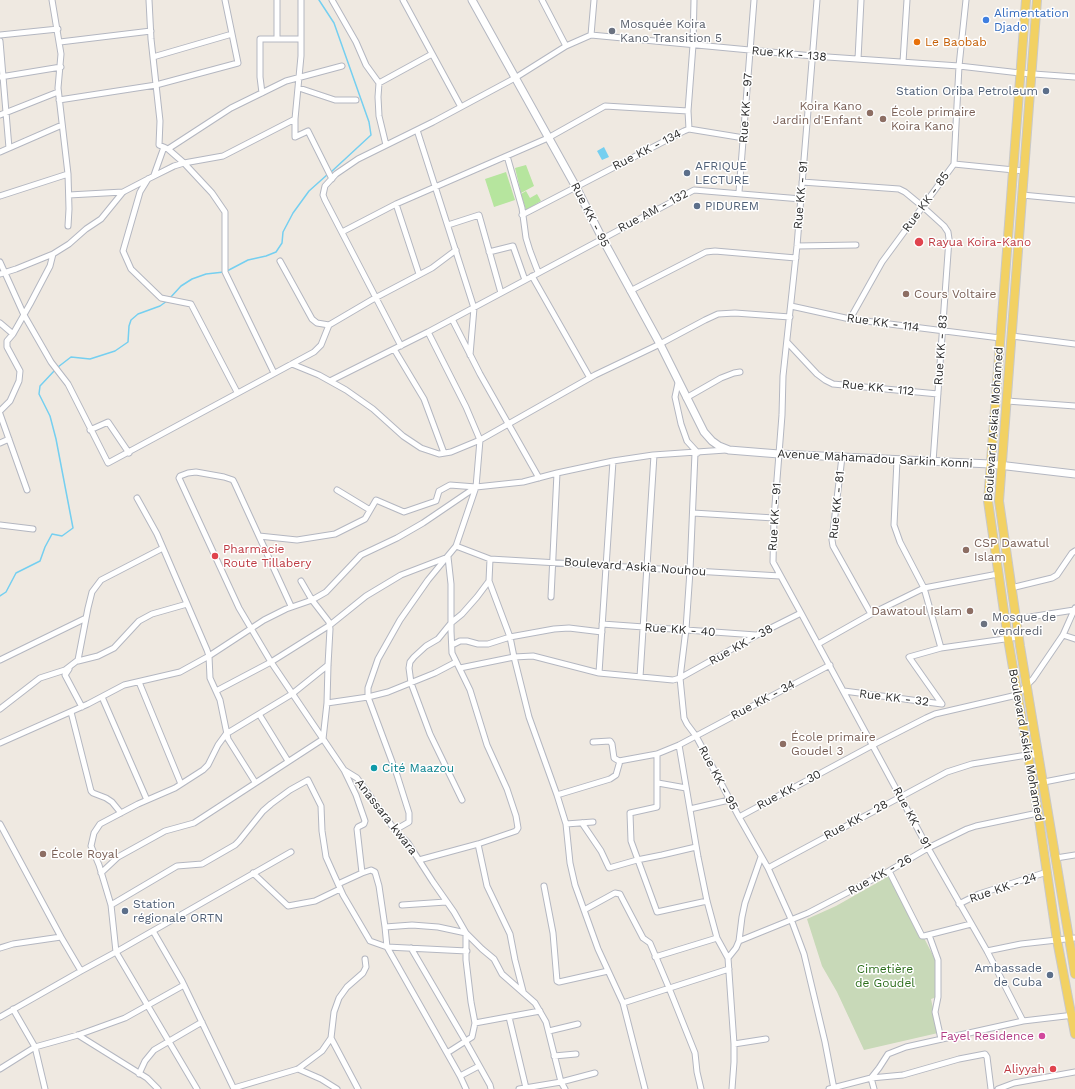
<!DOCTYPE html>
<meta charset="utf-8">
<style>
body{margin:0}
canvas{display:block;background:#efe9e1}
</style>
<canvas width="1075" height="1089"></canvas>
<script>
const c = document.querySelector('canvas').getContext('2d');
c.lineJoin = 'round';
function paint(path, color) { c.fillStyle = color; c.fill(path, 'evenodd'); }
const shape = rows => new Path2D(rows.map(r => 'M' + r).join(''));
function trace(path, color, width, dash) { c.strokeStyle = color; c.lineWidth = width; c.lineCap = dash ? 'butt' : 'round'; c.setLineDash(dash || []); c.stroke(path); }
function write(font, color, halo, rows, align = 'center') {
  c.font = font + ' "Work Sans",sans-serif'; c.lineWidth = 3; c.setLineDash([]); c.textBaseline = 'middle'; c.strokeStyle = halo; c.fillStyle = color; for (const [text, x, y, turn = 0] of rows) {
    c.save(); c.translate(x, y); c.rotate((+turn || 0) * Math.PI / 180); c.textAlign = isNaN(turn) ? turn : align; if (halo) c.strokeText(text, 0, 0); c.fillText(text, 0, 0); c.restore();
  }
}
paint(shape([
 [526,165,534,186,521,193,515,168],
 [506,172,515,200,494,207,485,179],
 [526,191,530,198,537,194,541,201,526,210,521,194]
]), '#b6e59e');
paint(shape([
 [889,876,921,939,924,938,937,963,937,997,931,999,938,1033,864,1050,837,992,822,966,807,919,836,906]
]), '#c8d9b8');
paint(shape([
 [604,147,609,157,602,160,597,151]
]), '#75cff0');
trace(shape([
 [319,0,334,23,369,122,371,135,331,172],
 [227,271,248,260,266,256,276,252,282,243,283,232,293,213,309,191,328,174],
 [170,298,181,286,192,279,206,274,224,272],
 [58,367,71,357,90,359,115,351,128,342,129,326,131,320,138,314,160,306,167,301],
 [0,596,6,592,16,573,40,561,45,547,52,534,62,536,73,528,56,439,50,416,39,394,40,386,55,370]
]), '#75cff0', 1.5);
const street = shape([
 [52,0,61,54,58,88,68,174,69,209,68,226],
 [149,0,151,39,160,121,159,145,168,149,184,163,212,193,225,212,225,272,274,373],
 [332,0,356,42,366,65,379,83,432,54],
 [403,0,461,107],
 [542,0,566,46],
 [817,0,797,246,783,376,782,415,774,518,773,562,801,613,928,848,987,951,1023,1021],
 [0,35,58,29],
 [591,35,594,0],
 [277,39,277,0],
 [0,41,9,148],
 [60,42,151,31],
 [153,57,232,34],
 [858,59,861,0],
 [903,62,907,0],
 [0,77,61,67],
 [379,83,378,97,379,116,386,145],
 [299,88,335,100,356,100],
 [262,93,260,77,260,39,300,39],
 [59,100,156,85,238,63,225,0],
 [0,115,58,92],
 [295,119,295,137,308,131,332,179],
 [689,129,688,111,693,45,694,0],
 [417,130,474,308,470,355],
 [168,149,231,108,286,81,342,66],
 [0,152,62,125],
 [507,156,522,208,526,238,530,251,538,272],
 [954,164,1024,171],
 [154,175,164,147],
 [148,179,140,192,123,251,131,269,161,298,191,304,237,392],
 [802,182,899,189,905,192,922,206,944,226,948,232,949,239,933,462],
 [739,192,754,0],
 [69,195,123,192],
 [1022,195,1075,200],
 [0,196,68,174],
 [396,204,419,274],
 [522,215,684,131,689,129,744,138],
 [448,225,479,215,501,293],
 [342,232,396,204,548,138,605,106,688,111],
 [797,246,856,245],
 [489,252,513,246,525,280],
 [280,261,312,319,317,323,329,325,375,298,432,268,456,250],
 [0,262,24,315,51,362,68,384,108,463,314,352,321,345,329,325],
 [0,274,16,269,53,254,69,244,86,229,101,219,123,192,148,179,174,166,184,163,223,156,295,119,301,56,301,0],
 [532,276,590,378],
 [630,291,706,252,715,251,796,258],
 [791,306,850,319,1000,338],
 [452,319,480,374,539,478],
 [850,319,882,262,954,164,959,66,966,0],
 [0,323,13,334],
 [1012,336,1075,344],
 [787,342,817,374,825,380,833,384,938,394],
 [401,346,325,200,323,195,325,186,336,174,358,159,433,122,515,78,566,46,591,35,813,56,959,66,1020,73,1075,77],
 [394,349,424,399,444,453],
 [292,364,319,375,346,390,373,409,403,436,421,448,439,454,451,452,480,440,466,407,428,332],
 [330,381,428,332,694,190,801,199],
 [678,383,675,397,681,424,687,441,698,453],
 [686,398,721,378,734,373,740,372],
 [1007,401,1075,406],
 [0,411,10,401,19,381,20,371,7,347,7,341,13,334,30,304,50,266,53,254],
 [0,414,27,490],
 [90,430,108,422,129,453],
 [0,443,9,439],
 [726,450,653,455,613,461,557,473,523,482,476,487,456,546,490,559,780,576],
 [695,453,690,571,686,629,680,678,684,718,687,724,696,736,739,817,768,868,791,919,804,954,825,1042,834,1089],
 [842,457,832,540,833,546,871,614],
 [897,460,894,525,900,542,924,588,941,648],
 [476,487,480,440,595,375,660,344,705,320,718,314,735,313,790,317],
 [337,490,370,510],
 [137,498,157,534,207,650,209,656,210,678,220,700,228,739,255,782],
 [693,513,774,518],
 [0,525,33,529],
 [259,536,297,540,335,534,365,519,376,500,404,512,436,501,439,491,450,485,476,487],
 [490,559,489,581,510,637,514,657,529,717,557,795,566,824,570,863,575,885,598,949,623,1003,645,1089],
 [301,581,312,600,329,622,330,629,328,665,327,703,323,739],
 [1011,588,1052,578,1057,575,1072,553,1075,551],
 [551,597,557,473],
 [291,606,235,484,233,480,224,477,196,472,188,473,180,476,179,478,239,608,271,662,344,770,357,778,395,830,408,843,433,882,454,912,466,933,482,949,494,959,502,974,535,1003,546,1022,561,1082,565,1089],
 [1017,619,1074,610],
 [602,624,756,635],
 [1063,635,1075,639],
 [818,644,871,614,924,588,998,574],
 [452,645,460,641,467,641,478,644,488,644,510,637,554,629,569,628,602,632],
 [0,660,86,618],
 [78,661,98,656,114,648,139,621,152,614,187,604],
 [460,668,514,657,533,656,599,673,673,680,680,678,757,635,801,613],
 [69,669,65,675,82,707],
 [599,673,613,461],
 [640,677,654,455],
 [139,682,181,784],
 [216,691,271,662,330,625,366,596,401,575,448,557,451,584,451,631,452,653,470,690,487,745,507,789,516,816,518,828,516,831,478,844,419,860],
 [844,691,942,704,909,657,941,648,1019,637],
 [102,697,147,800],
 [327,703,368,697,388,692,435,673,456,662],
 [0,709,40,678,65,670,78,660,88,608,92,592,101,580,163,548],
 [71,712,91,791,93,793,106,798,112,802,121,813],
 [259,714,288,761],
 [593,742,610,741,612,744,614,758,619,761,657,754,679,745,830,665],
 [0,743,88,704,124,685,180,672,209,656,264,620,286,609,312,600,326,592,361,555,397,538,423,523,476,487],
 [679,745,698,857,707,901,717,938,728,958],
 [657,754,657,807,630,813,631,841,657,912,707,901],
 [344,770,356,795,365,821,364,824,358,827,357,829,362,873],
 [1044,782,1075,776],
 [658,783,686,788],
 [557,795,610,779,616,775,620,761],
 [462,800,430,734,411,683,409,668,410,662,414,657,426,646,438,639,451,623,462,614,477,597,489,581],
 [690,809,729,800],
 [739,817,873,745,926,718,935,714,1017,695,1033,679,1063,635,1075,608],
 [582,823,601,851,609,868,637,860,662,855,696,847],
 [0,824,61,937,81,971],
 [566,824,593,822],
 [395,830,409,822,409,813,397,775,368,697,368,688,378,659,400,620,428,580,456,546],
 [478,844,487,886,510,934,515,960,523,991],
 [1056,858,1075,855],
 [768,868,947,772,972,764,1027,755,1039,755],
 [889,871,922,936,924,936,971,924],
 [101,873,118,857,165,831,194,823,323,739],
 [253,873,288,906,315,901,340,889],
 [338,884,362,873,371,870,375,872,379,886,385,927,387,947,460,1076,479,1066],
 [544,886,553,933,557,981,559,982,608,971],
 [959,904,979,894,1047,872],
 [111,905,177,866,202,864,235,845,239,841,263,811,271,804,290,790,308,780,321,806,322,831,326,857,343,895,370,941,387,947,467,951],
 [402,905,446,902],
 [584,910,615,893,620,894,622,898,643,938,650,943,669,988,695,1053,697,1072,701,1089],
 [385,927,412,925,438,927,466,933,466,960,471,1002,475,1023,472,1037,447,1053],
 [153,931,182,981,234,1089],
 [929,935,938,960,938,997,935,1012,941,1039],
 [739,941,808,913,889,871,928,848,967,829,976,826,1038,813],
 [0,948,13,944,61,937],
 [411,948,466,1042,490,1085,491,1089],
 [987,951,1021,944,1075,938],
 [655,957,717,938],
 [623,1003,729,969],
 [13,1009,35,1047,45,1089],
 [0,1017,81,971,116,952,291,852],
 [509,1017,526,1088],
 [475,1023,540,1011],
 [549,1031,578,1024],
 [78,1035,147,1078,158,1089],
 [331,1038,358,1089],
 [734,1044,766,1039],
 [554,1056,576,1054],
 [0,1069,35,1047,78,1035,125,1018,184,985],
 [298,1069,321,1079,337,1089],
 [139,1074,145,1061,154,1050,202,1022],
 [460,1076,466,1089],
 [234,1088,298,1069,322,1051,331,1038,334,1012,339,998,347,987,363,973,366,967,365,959],
 [197,1089,116,952,111,905,99,865,91,846,94,833,100,824,138,804,175,788,203,770,208,765,218,745,226,734,292,694,328,665],
 [519,1089,561,1082,595,1073],
 [732,1089,734,1062,734,1044,728,958,736,948,739,941,742,917,745,903,761,857],
 [829,1089,871,1078,879,1068,888,1054,906,1047,1023,1021,1074,1015],
 [874,1089,871,1078,903,1075,959,1059,985,1054,987,1057,991,1089],
 [998,1089,1014,1083,1075,1072]
]);
const secondary = shape([
 [472,0,576,187,602,238,660,344,704,432,712,441,719,446,729,450,779,454,990,464,1075,474]
]);
const primary = shape([
 [1026,0,988,501,1008,639,1038,813,1057,940,1075,1034],
 [1037,0,999,501,1020,646,1075,974]
]);
trace(street, '#b4b7c1', 7);
trace(secondary, '#b4b7c1', 9);
trace(primary, '#c9c9c9', 10);
trace(street, '#fff', 5);
trace(secondary, '#fff', 7);
trace(primary, '#f2d163', 8);
for (const [x, y, r, color] of [
 [986,20,4,"#3f7fe0"],
 [612,31,4,"#6b7280"],
 [917,42,4,"#e8710a"],
 [1046,91,4,"#5c6f8a"],
 [870,113,4,"#8d6e63"],
 [883,119,4,"#8d6e63"],
 [687,173,4,"#5c6f8a"],
 [697,206,4,"#5c6f8a"],
 [919,242,5,"#e0444e"],
 [906,294,4,"#8d6e63"],
 [966,550,4,"#8d6e63"],
 [215,556,4,"#e0444e"],
 [970,611,4,"#8d6e63"],
 [984,624,4,"#6b7280"],
 [783,744,4,"#8d6e63"],
 [374,768,4,"#0f9aa8"],
 [43,854,4,"#8d6e63"],
 [125,911,4,"#5c6f8a"],
 [1050,975,4,"#5c6f8a"],
 [1042,1036,4,"#d1479c"],
 [1053,1069,4,"#e0444e"]
]) { const dot = new Path2D(); dot.arc(x, y, r, 0, 2 * Math.PI); c.fillStyle = color; c.fill(dot); trace(dot, '#fff', 1.5); }
write('12px', '#366cbe', '#fff', [
 ["Alimentation",994,13],
 ["Djado",994,27]
], 'left');
write('12px', '#5b616d', '#fff', [
 ["Mosquée Koira",620,24],
 ["Kano Transition 5",620,38],
 ["Mosque de",992,617],
 ["vendredi",992,631]
], 'left');
write('12px', '#c56008', '#fff', [
 ["Le Baobab",925,42]
], 'left');
write('12px', '#2e2e2e', '#fff', [
 ["Rue KK - 138",789,54,5],
 ["Rue KK - 97",746,108,-86],
 ["Rue KK - 134",647,150,-27],
 ["Rue KK - 91",801,195,-85],
 ["Rue KK - 85",926,202,-54],
 ["Rue AM - 132",653,211,-28],
 ["Rue KK - 95",590,215,63],
 ["Rue KK - 114",883,323,8],
 ["Rue KK - 83",941,350,-86],
 ["Rue KK - 112",878,388,6],
 ["Boulevard Askia Mohamed",994,424,-86],
 ["Avenue Mahamadou Sarkin Konni",875,459,3],
 ["Rue KK - 81",837,505,-84],
 ["Rue KK - 91",775,517,-86],
 ["Boulevard Askia Nouhou",635,567,4],
 ["Rue KK - 40",680,630,4],
 ["Rue KK - 38",741,645,-29],
 ["Rue KK - 32",894,698,7],
 ["Rue KK - 34",763,700,-28],
 ["Boulevard Askia Mohamed",1026,745,80],
 ["Rue KK - 95",718,778,62],
 ["Rue KK - 30",789,790,-28],
 ["Anassara kwara",386,817,52],
 ["Rue KK - 91",912,818,62],
 ["Rue KK - 28",856,820,-28],
 ["Rue KK - 26",880,875,-29],
 ["Rue KK - 24",1003,888,-19]
]);
write('12px', '#4e5e75', '#fff', [
 ["Station Oriba Petroleum",1038,91,"right"],
 ["AFRIQUE",695,166],
 ["LECTURE",695,180],
 ["PIDUREM",705,206],
 ["Station",133,904],
 ["régionale ORTN",133,918],
 ["Ambassade",1042,968,"right"],
 ["de Cuba",1042,982,"right"]
], 'left');
write('12px', '#785e54', '#fff', [
 ["Koira Kano",862,106,"right"],
 ["Jardin d'Enfant",862,120,"right"],
 ["École primaire",891,112],
 ["Koira Kano",891,126],
 ["Cours Voltaire",914,294],
 ["CSP Dawatul",974,543],
 ["Islam",974,557],
 ["Dawatoul Islam",962,611,"right"],
 ["École primaire",791,737],
 ["Goudel 3",791,751],
 ["École Royal",51,854]
], 'left');
write('12px', '#be3a42', '#fff', [
 ["Rayua Koira-Kano",928,242],
 ["Pharmacie",223,549],
 ["Route Tillabery",223,563],
 ["Aliyyah",1045,1069,"right"]
], 'left');
write('12px', '#0d838f', '#fff', [
 ["Cité Maazou",382,768]
], 'left');
write('12px', '#2c6e1b', '#fff', [
 ["Cimetière",885,969],
 ["de Goudel",885,983]
]);
write('12px', '#b23c85', '#fff', [
 ["Fayel Residence",1034,1036]
], 'right');
</script>
